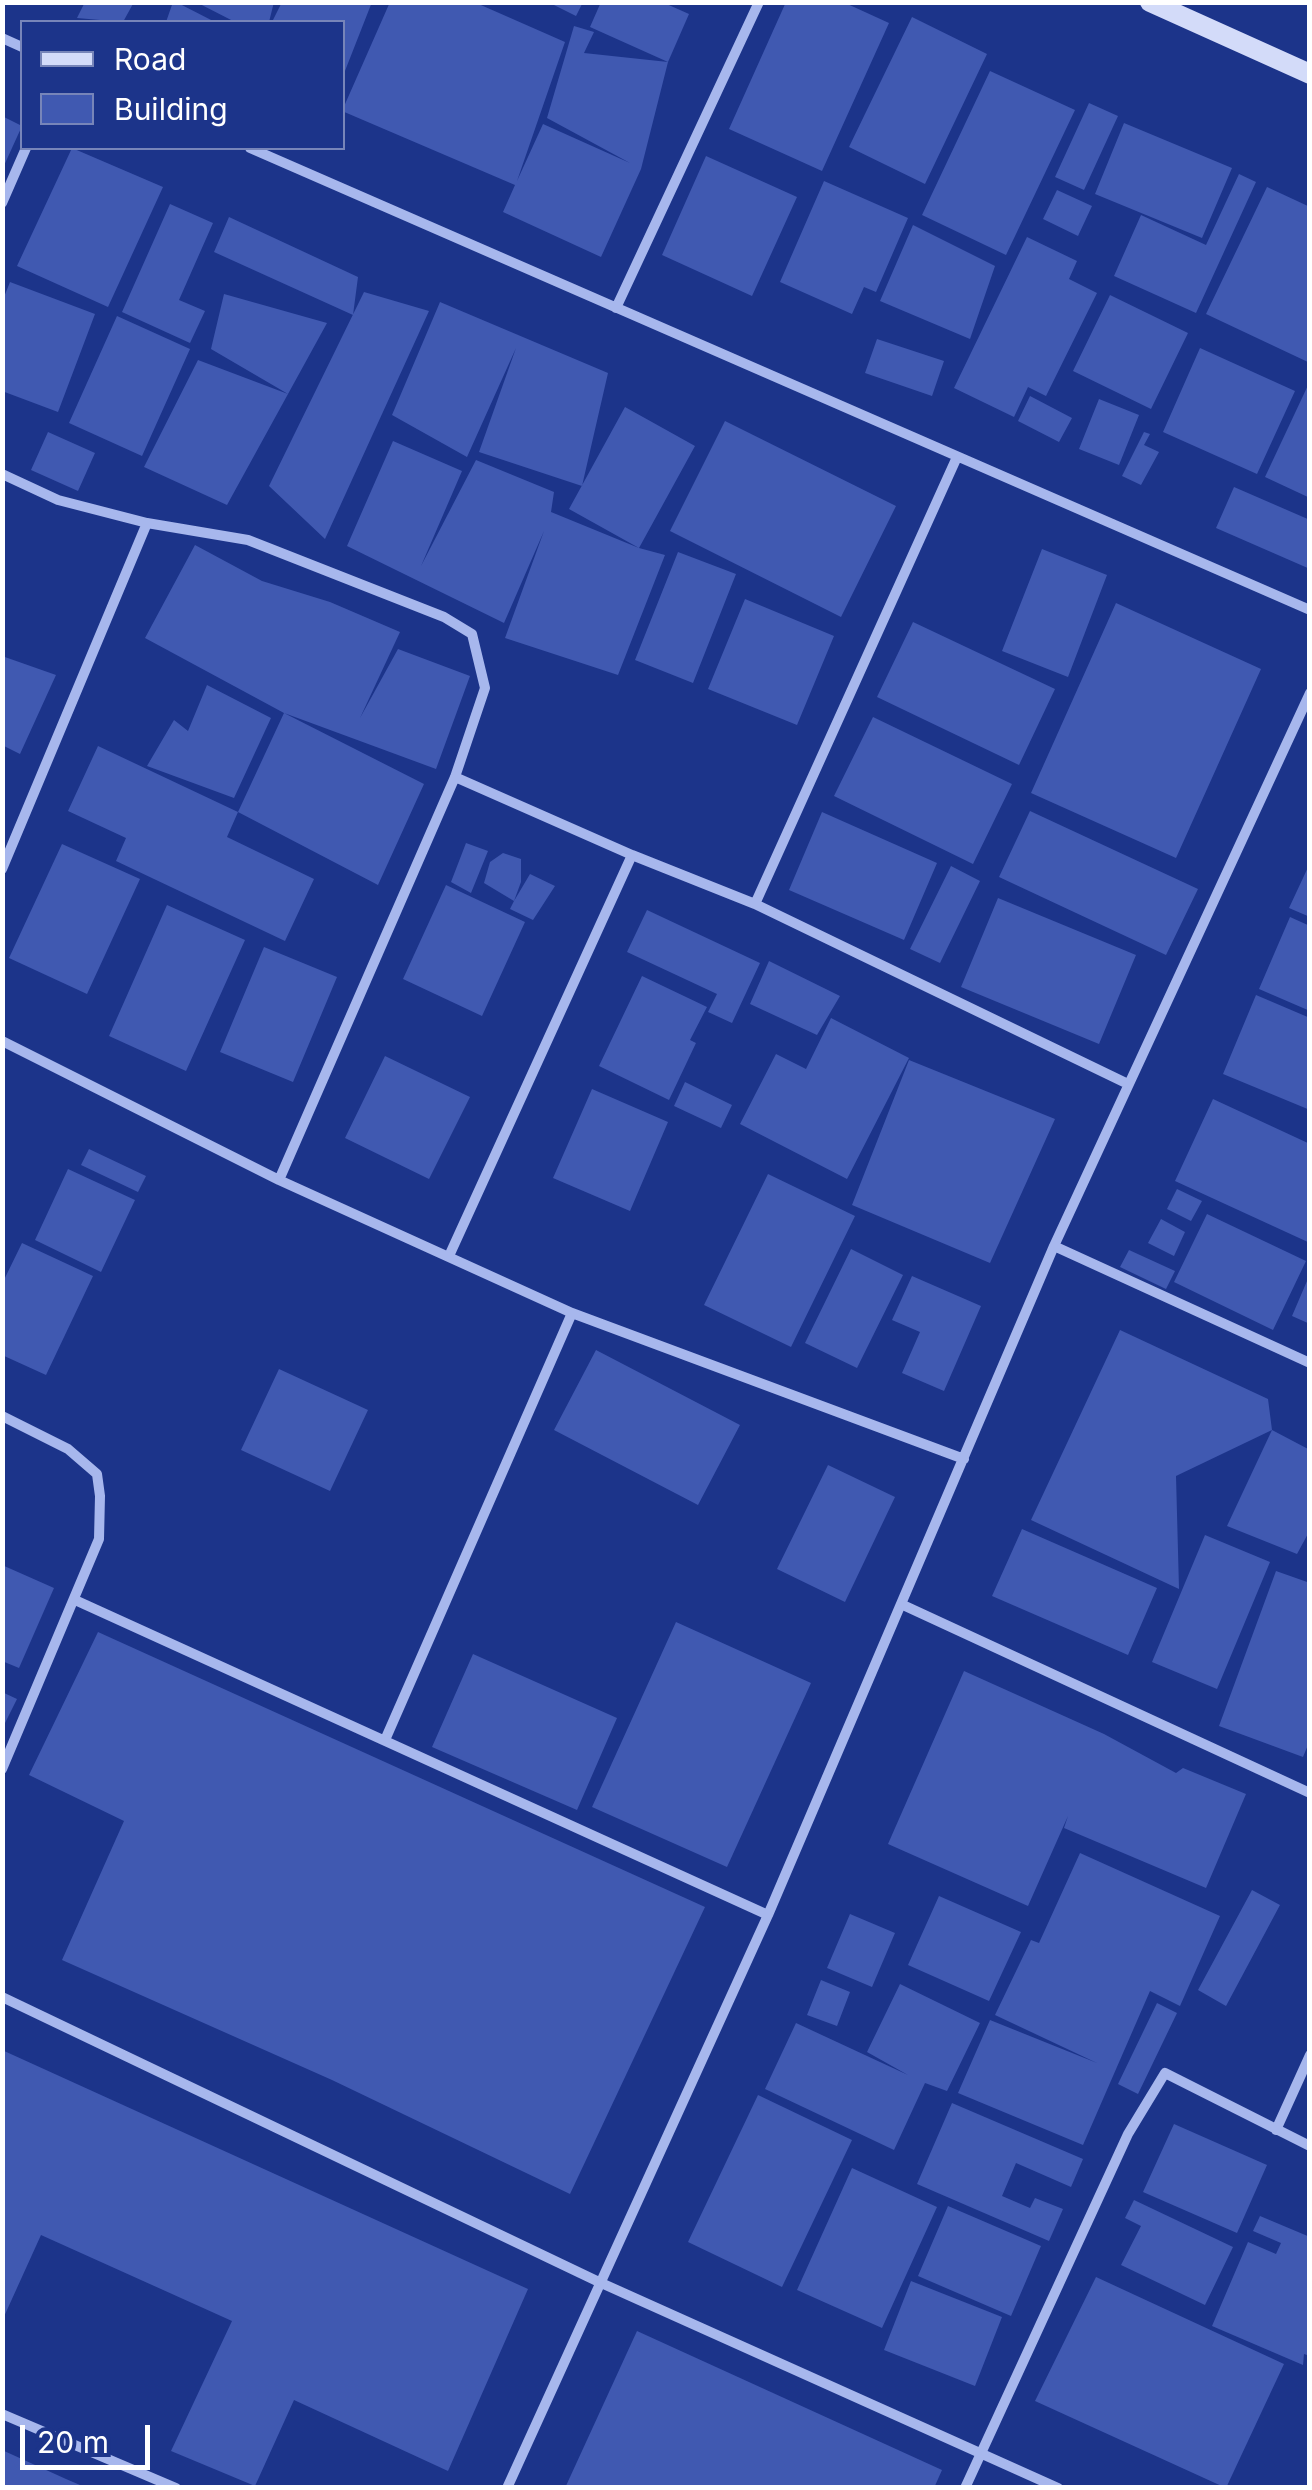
<!DOCTYPE html>
<style>
body{margin:0}
#map{position:relative;width:1312px;height:2490px;overflow:hidden;background:#1c348a;font-family:Inter,sans-serif}
canvas{display:block}
.frame{position:absolute;inset:0;border:5px solid #fff;pointer-events:none}
.legend{position:absolute;left:20px;top:20px;width:325px;height:130px;box-sizing:border-box;background:#1c348a;border:2px solid #7785b9;margin:0;padding:12px 18px;list-style:none;font-size:30px;color:#fff}
.legend li{display:flex;align-items:center;gap:20px;height:50px}
.legend b{width:50px;border:2px solid #7785b9}
.scale{position:absolute;left:20px;top:2425px;width:130px;height:45px;box-sizing:border-box;border:5px solid #fff;border-top:0;padding-left:12px;font-size:30px;line-height:35px;white-space:nowrap;color:#fff;-webkit-text-stroke:8px #1c348a;paint-order:stroke}
</style>
<div id="map">
<canvas width="1312" height="2490"></canvas>
<div class="frame"></div>
<ul class="legend">
<li><b style="height:12px;background:#d3dbf9"></b>Road</li>
<li><b style="height:28px;background:#4059b1"></b>Building</li>
</ul>
<div class="scale">20 m</div>
</div>
<script>
const c = document.querySelector('canvas').getContext('2d');
c.lineJoin = 'round';
function paint(path, color) { c.fillStyle = color; c.fill(path, 'evenodd'); }
const shape = rows => new Path2D(rows.map(r => 'M' + r).join(''));
function trace(path, color, width, dash) { c.strokeStyle = color; c.lineWidth = width; c.lineCap = dash ? 'butt' : 'round'; c.setLineDash(dash || []); c.stroke(path); }
paint(shape([
 [85,2,134,2,123,22,77,18],
 [173,2,176,2,215,22,166,22],
 [196,2,274,2,269,22,235,22],
 [282,2,372,2,343,76,342,22,272,22],
 [390,2,474,2,565,42,517,181,543,124,630,163,547,118,574,26,594,32,584,53,668,62,641,169,601,257,503,212,515,185,342,111],
 [548,2,583,2,576,16],
 [601,2,662,2,689,14,668,62,590,27],
 [786,2,843,2,889,23,822,171,729,129],
 [912,17,987,54,925,184,849,147],
 [990,71,1075,110,1006,255,922,215],
 [1089,103,1118,116,1084,190,1055,177],
 [2,116,22,126,2,170],
 [1124,123,1232,168,1202,238,1095,194],
 [72,148,163,187,108,307,17,266],
 [706,156,797,197,752,296,662,255],
 [1239,174,1256,182,1196,313,1114,276,1141,215,1206,245],
 [824,181,908,218,876,292,864,287,852,314,780,282],
 [1267,187,1310,207,1310,363,1206,314],
 [1057,190,1092,206,1078,236,1043,219],
 [170,204,213,223,179,300,205,311,190,343,122,312],
 [229,217,358,277,353,315,214,252],
 [913,225,995,266,970,339,880,301],
 [1027,237,1077,261,1069,279,1097,293,1046,396,1028,387,1014,417,954,388],
 [10,282,95,314,58,412,2,391,2,302],
 [364,292,429,311,325,539,269,486],
 [224,294,327,323,288,394,211,349],
 [1110,295,1188,333,1151,409,1073,371],
 [440,302,608,373,582,486,479,452,516,348,467,457,392,415],
 [117,316,190,349,142,456,69,423],
 [877,339,944,361,932,396,865,373],
 [1200,348,1295,391,1257,474,1163,432],
 [198,360,288,394,227,505,144,467],
 [1310,381,1310,498,1265,477],
 [1030,396,1072,418,1059,442,1018,421],
 [1099,399,1139,415,1119,465,1079,449],
 [625,407,695,446,639,548,665,555,618,675,505,638,544,531,504,623,347,546,393,441,462,471,421,566,476,460,554,492,551,512,639,548,569,509],
 [725,421,896,506,841,617,670,531],
 [48,432,95,453,78,491,31,470],
 [1144,432,1150,434,1144,445,1159,452,1141,485,1122,476],
 [1234,487,1310,520,1310,569,1216,528],
 [195,545,262,581,330,602,400,632,360,718,398,649,470,676,436,769,284,713,145,638],
 [1042,549,1107,575,1068,677,1002,651],
 [678,552,736,574,693,683,635,660],
 [745,599,834,636,797,725,708,689],
 [1116,603,1261,669,1176,858,1031,793],
 [913,622,1055,689,1019,765,877,697],
 [2,656,56,675,20,754,2,745],
 [207,685,271,718,234,798,147,766,174,720,188,731],
 [284,713,424,784,378,885,238,812],
 [873,717,1012,784,973,864,834,796],
 [98,746,238,812,227,837,314,879,285,941,116,861,126,838,68,811],
 [1030,811,1198,889,1166,955,999,877],
 [822,812,937,863,904,940,789,890],
 [466,843,488,851,471,893,451,882],
 [62,844,140,879,87,994,9,958],
 [503,853,521,859,521,882,514,901,530,874,555,886,533,920,510,909,514,901,484,883,490,862],
 [1310,863,1310,917,1289,908],
 [951,866,980,881,940,963,910,949],
 [446,885,525,922,482,1016,403,979],
 [998,898,1136,955,1099,1044,961,987],
 [167,905,245,940,186,1071,109,1036],
 [647,910,760,963,732,1023,708,1012,717,994,627,952],
 [1290,917,1310,926,1310,1011,1259,989],
 [264,947,337,977,293,1082,220,1052],
 [769,961,840,996,817,1035,750,1004],
 [642,976,707,1007,690,1040,696,1043,669,1100,599,1066],
 [1256,995,1310,1018,1310,1110,1223,1074],
 [831,1018,909,1058,847,1179,740,1124,776,1054,806,1069],
 [385,1056,470,1097,429,1179,345,1138],
 [909,1060,1055,1119,990,1263,852,1205],
 [685,1082,732,1105,721,1128,674,1106],
 [592,1089,668,1122,630,1211,553,1178],
 [1213,1099,1310,1144,1310,1243,1175,1181],
 [89,1149,146,1176,138,1192,81,1165],
 [68,1169,135,1200,101,1272,35,1240],
 [768,1174,855,1216,791,1347,704,1305],
 [1177,1189,1202,1201,1191,1221,1167,1209],
 [1207,1214,1306,1261,1273,1330,1174,1282],
 [1161,1219,1185,1232,1174,1256,1148,1243],
 [22,1243,93,1276,46,1375,2,1355,2,1284],
 [851,1249,903,1275,857,1368,805,1343],
 [1129,1250,1175,1271,1166,1289,1120,1267],
 [1310,1274,1310,1324,1292,1316],
 [912,1276,981,1306,944,1391,902,1373,920,1332,892,1320],
 [1120,1330,1268,1399,1272,1430,1176,1476,1179,1589,1031,1520],
 [596,1350,740,1425,698,1505,554,1430],
 [279,1369,368,1410,330,1491,241,1450],
 [1272,1430,1310,1450,1310,1530,1297,1554,1227,1526],
 [828,1465,895,1497,845,1602,777,1569],
 [1022,1529,1157,1588,1128,1655,992,1596],
 [1205,1535,1270,1562,1217,1689,1152,1662],
 [2,1565,54,1588,19,1668,2,1661],
 [1276,1571,1310,1583,1310,1740,1303,1757,1219,1726],
 [676,1622,811,1683,727,1867,592,1807],
 [98,1632,705,1907,570,2194,332,2080,62,1960,124,1821,29,1775],
 [473,1654,617,1718,577,1810,432,1747],
 [964,1671,1104,1734,1176,1773,1183,1768,1246,1794,1206,1888,1064,1828,1068,1816,1028,1906,888,1844],
 [2,1692,17,1699,2,1729],
 [1080,1853,1220,1916,1180,2006,1150,1991,1083,2145,958,2093,990,2020,1097,2063,995,2015,1031,1940,1039,1943],
 [1252,1890,1280,1905,1226,2006,1198,1990],
 [939,1896,1021,1932,989,2001,908,1965],
 [850,1914,895,1933,872,1987,827,1968],
 [821,1980,850,1992,837,2026,807,2015],
 [900,1984,980,2023,947,2091,925,2083,894,2150,765,2089,796,2023,908,2075,867,2052],
 [1157,2003,1177,2013,1138,2094,1118,2084],
 [2,2050,528,2289,448,2471,294,2400,255,2486,171,2451,232,2321,41,2235,2,2321],
 [758,2095,852,2140,782,2287,688,2242],
 [952,2103,1083,2159,1071,2187,1016,2163,1002,2196,1030,2208,1035,2198,1063,2209,1049,2241,917,2184],
 [1174,2124,1267,2165,1237,2233,1143,2192],
 [852,2168,937,2207,882,2328,797,2290],
 [1134,2200,1233,2247,1205,2305,1121,2265,1141,2226,1125,2218],
 [948,2206,1041,2246,1011,2316,918,2276],
 [1260,2216,1310,2237,1310,2356,1304,2354,1303,2365,1212,2326,1248,2242,1276,2254,1281,2243,1253,2231],
 [1096,2277,1284,2364,1226,2488,1035,2401],
 [911,2281,1002,2317,975,2386,884,2350],
 [637,2331,942,2470,934,2488,565,2488],
 [2,2450,66,2479,87,2488,2,2488]
]), '#4059b1');
trace(shape([
 [2,38,22,47],
 [250,148,1310,610],
 [2,203,26,148],
 [616,308,759,2],
 [2,474,58,500,147,523],
 [455,777,632,855,755,904,1128,1084],
 [2,869,147,523,248,540,444,617,472,634,485,688,455,777,279,1180],
 [755,904,957,457],
 [2,1041,279,1180,572,1313,964,1459],
 [1054,1246,1310,1363],
 [449,1256,632,855],
 [2,1416,68,1449,97,1474,100,1496,99,1539,2,1769],
 [75,1600,768,1915],
 [903,1605,1310,1793],
 [385,1740,572,1313],
 [2,1997,599,2282,1058,2488],
 [1276,2130,1310,2055],
 [2,2414,176,2488],
 [507,2488,768,1915,1054,1246,1310,693],
 [965,2488,1128,2134,1165,2073,1310,2146]
]), '#a7b7ed', 10);
trace(shape([
 [1150,2,1310,74]
]), '#d3dbf9', 20);
</script>
